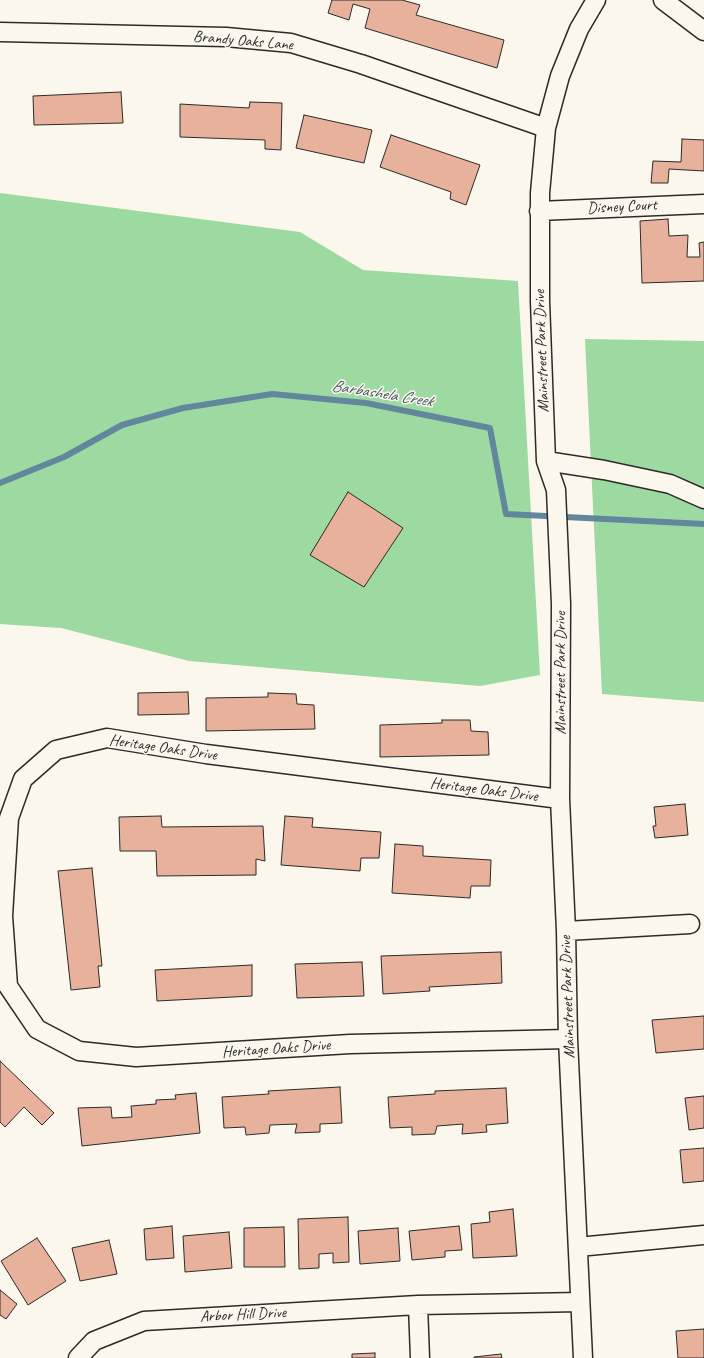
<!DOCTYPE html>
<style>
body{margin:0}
canvas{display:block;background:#fbf7ec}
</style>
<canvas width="704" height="1358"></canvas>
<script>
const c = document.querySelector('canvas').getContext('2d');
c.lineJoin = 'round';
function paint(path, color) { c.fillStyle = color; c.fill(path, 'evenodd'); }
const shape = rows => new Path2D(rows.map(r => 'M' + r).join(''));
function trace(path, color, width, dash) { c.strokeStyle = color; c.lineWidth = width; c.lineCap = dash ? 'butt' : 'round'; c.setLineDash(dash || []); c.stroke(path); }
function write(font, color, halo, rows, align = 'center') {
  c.font = font + ' Caveat,sans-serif'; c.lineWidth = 3; c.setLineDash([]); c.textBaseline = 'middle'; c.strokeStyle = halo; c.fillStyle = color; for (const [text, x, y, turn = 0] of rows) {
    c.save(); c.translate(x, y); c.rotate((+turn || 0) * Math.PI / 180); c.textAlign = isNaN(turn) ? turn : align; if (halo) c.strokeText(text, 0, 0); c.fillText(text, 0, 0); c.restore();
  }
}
paint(shape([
 [0,193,300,232,363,270,518,281,540,675,480,686,189,661,61,628,0,624],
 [585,339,704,341,704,702,602,694]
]), '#9cdaa2');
trace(shape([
 [0,483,64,457,122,425,183,408,272,394,366,403,490,428,506,514,704,524]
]), '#62869b', 6);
const building = shape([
 [332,0,402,0,420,5,416,15,504,40,497,68,365,28,370,9,353,4,349,20,328,13,332,0],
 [121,92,123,123,34,125,33,96,121,92],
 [250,102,282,103,281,150,265,149,265,140,180,137,180,104,249,108,250,102],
 [304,115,372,130,364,163,296,148,304,115],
 [391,135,480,165,466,205,450,199,451,192,380,167,391,135],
 [682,139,704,140,704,171,669,169,668,183,651,183,653,161,681,162,682,139],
 [668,219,669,236,688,235,687,257,700,257,699,243,704,242,704,281,642,283,640,221,668,219],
 [348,492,403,528,364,587,310,555,348,492],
 [188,692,189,714,138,715,138,693,188,692],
 [268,693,296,694,297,704,314,705,315,729,206,731,206,698,268,697,268,693],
 [442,720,470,720,471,731,488,732,489,755,380,757,380,725,442,723,442,720],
 [685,804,688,835,655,838,653,826,656,826,654,807,685,804],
 [161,816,162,827,263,826,265,861,256,859,256,875,157,876,156,851,120,851,119,817,161,816],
 [285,816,313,818,312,827,381,832,379,858,361,858,360,871,281,865,285,816],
 [395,844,423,846,423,856,491,860,490,886,471,886,470,898,392,893,395,844],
 [92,868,102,966,98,966,100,987,71,990,58,871,92,868],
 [501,952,502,983,429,987,430,991,383,994,381,956,501,952],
 [362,962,364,996,297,998,295,964,362,962],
 [252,965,252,996,157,1001,155,970,252,965],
 [704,1016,704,1049,656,1053,652,1020,704,1016],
 [0,1061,54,1113,42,1125,24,1107,5,1127,0,1122,0,1061],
 [340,1087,342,1123,320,1124,320,1132,295,1133,297,1124,270,1125,269,1133,246,1135,245,1127,224,1128,222,1097,269,1094,268,1091,340,1087],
 [506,1088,508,1123,486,1125,487,1132,462,1134,463,1124,437,1126,435,1134,412,1135,412,1127,390,1128,388,1097,435,1094,435,1091,506,1088],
 [196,1093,200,1133,82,1146,78,1108,111,1107,112,1118,132,1117,131,1106,156,1104,156,1100,176,1099,175,1095,196,1093],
 [704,1096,704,1128,689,1130,685,1098,704,1096],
 [704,1148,704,1181,683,1183,680,1150,704,1148],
 [513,1209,517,1256,473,1258,471,1224,490,1222,489,1212,513,1209],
 [348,1217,349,1262,333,1263,333,1253,319,1254,319,1268,299,1269,298,1219,348,1217],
 [172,1226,174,1258,146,1260,144,1229,172,1226],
 [459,1226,462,1250,445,1251,445,1257,412,1260,409,1231,459,1226],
 [284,1227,285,1267,244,1267,244,1228,284,1227],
 [398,1228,400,1261,360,1264,358,1231,398,1228],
 [229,1232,232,1268,185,1272,183,1236,229,1232],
 [37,1238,66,1281,28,1305,1,1261,37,1238],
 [109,1240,117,1274,80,1281,72,1248,109,1240],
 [0,1290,17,1304,6,1319,0,1315,0,1290],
 [704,1329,704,1358,678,1358,676,1331,704,1329],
 [375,1353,375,1358,352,1358,352,1354,375,1353],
 [501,1354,502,1358,474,1358,474,1357,501,1354]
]);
paint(building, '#e7b19b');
trace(building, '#2b2b2b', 1);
const minor = shape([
 [663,0,704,31],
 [0,32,226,37,291,43,361,64,546,128],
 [539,211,704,204],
 [546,461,604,470,670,484,704,499],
 [560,799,206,754,107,738,56,750,23,779,9,818,3,916,8,986,37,1029,79,1051,136,1057,350,1044,568,1039],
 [566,931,690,924],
 [578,1247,704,1235],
 [418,1305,420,1358],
 [78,1358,94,1341,144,1321,418,1305,580,1302],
 [583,1358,568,1039,566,931,560,799,561,604,556,490,546,461,540,301,540,193,546,128,560,76,579,29,596,0]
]);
trace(minor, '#2b2b2b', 21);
trace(minor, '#fbf7ec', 18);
write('16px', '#2b2b2b', '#fbf7ec', [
 ["Brandy Oaks Lane",243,41,5],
 ["Disney Court",622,207,-3],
 ["Mainstreet Park Drive",542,351,-92],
 ["Mainstreet Park Drive",561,673,-90],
 ["Heritage Oaks Drive",163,748,8],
 ["Heritage Oaks Drive",484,790,7],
 ["Mainstreet Park Drive",568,997,-92],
 ["Heritage Oaks Drive",276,1049,-4],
 ["Arbor Hill Drive",243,1315,-3]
]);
write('italic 17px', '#465963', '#fbf7ec', [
 ["Barbashela Creek",382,394,9]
]);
</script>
